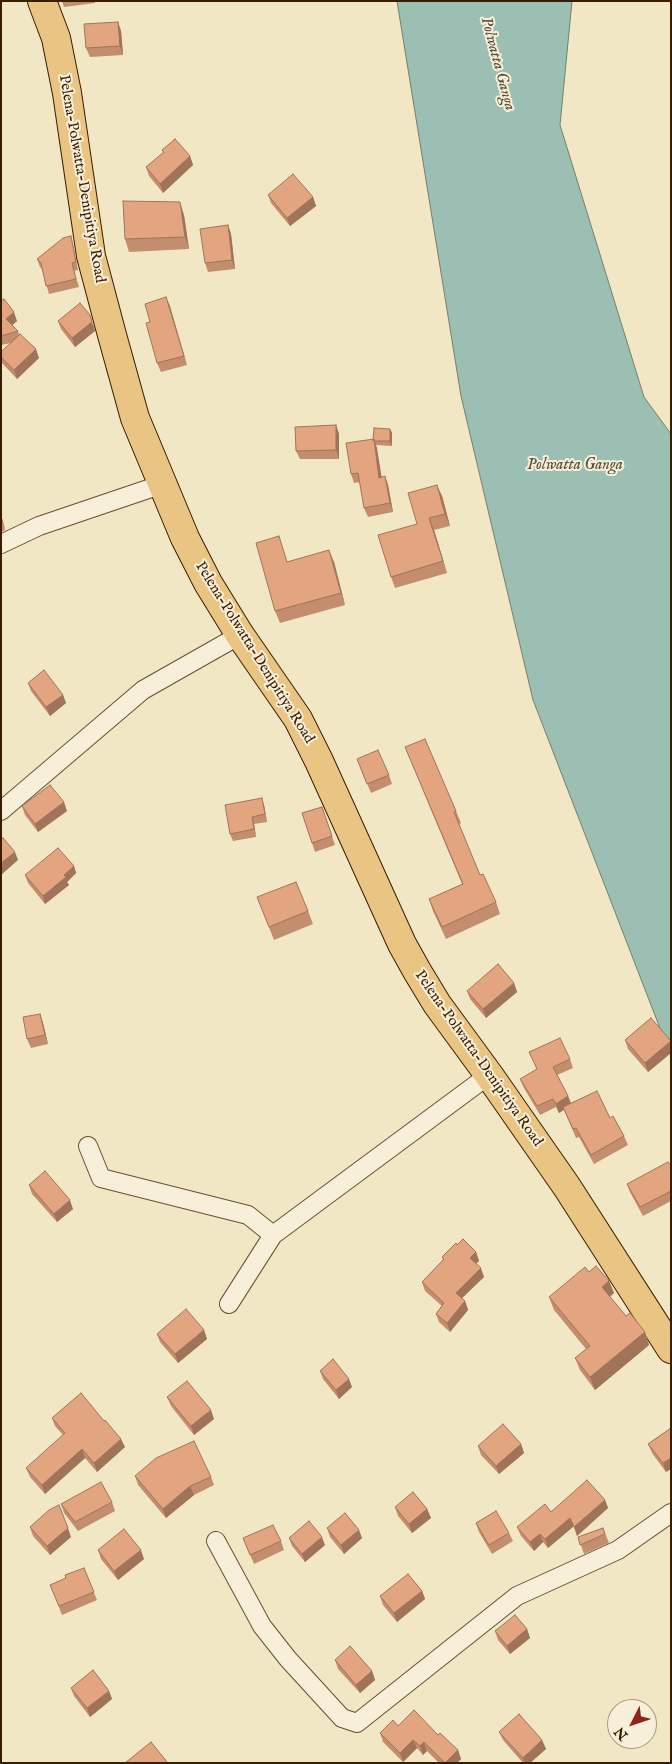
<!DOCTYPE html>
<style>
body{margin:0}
#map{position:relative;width:672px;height:1764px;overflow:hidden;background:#f2e7c4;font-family:"IM FELL English",serif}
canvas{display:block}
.frame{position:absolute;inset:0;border:2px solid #381d00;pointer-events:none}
.north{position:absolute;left:607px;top:1699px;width:50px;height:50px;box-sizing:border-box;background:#f7efd9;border:1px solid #ab9b82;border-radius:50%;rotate:229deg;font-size:14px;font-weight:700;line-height:20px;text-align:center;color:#381d00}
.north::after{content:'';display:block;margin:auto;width:18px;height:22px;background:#8f2418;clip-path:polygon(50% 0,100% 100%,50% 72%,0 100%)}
</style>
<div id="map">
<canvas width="672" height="1764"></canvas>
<div class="frame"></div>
<div class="north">N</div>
</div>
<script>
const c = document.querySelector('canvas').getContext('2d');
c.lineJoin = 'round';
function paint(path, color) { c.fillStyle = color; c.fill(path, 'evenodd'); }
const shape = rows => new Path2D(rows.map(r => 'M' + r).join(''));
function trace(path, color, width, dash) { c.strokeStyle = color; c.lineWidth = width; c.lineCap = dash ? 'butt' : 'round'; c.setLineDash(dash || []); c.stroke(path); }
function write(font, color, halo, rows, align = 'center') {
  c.font = font + ' "IM FELL English",serif'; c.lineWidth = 4; c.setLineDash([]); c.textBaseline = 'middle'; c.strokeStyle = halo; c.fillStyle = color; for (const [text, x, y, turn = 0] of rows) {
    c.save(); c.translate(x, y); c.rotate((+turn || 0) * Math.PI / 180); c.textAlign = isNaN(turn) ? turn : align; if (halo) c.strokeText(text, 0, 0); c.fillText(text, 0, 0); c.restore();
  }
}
const water = shape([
 [397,1,572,1,560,125,644,397,671,434,671,1043,663,1036,533,700,461,396,397,1]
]);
paint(water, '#9bc0b3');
trace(water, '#737f6b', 1);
const minor = shape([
 [1,544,39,526,163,484],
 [1,811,143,690,240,635],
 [88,1146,101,1178,248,1215,273,1235],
 [229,1304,273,1235,489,1075],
 [216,1541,262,1626,288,1659,342,1718,357,1723,517,1596,618,1550,671,1513]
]);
const primary = shape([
 [42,1,56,38,67,93,91,256,112,335,135,418,185,538,208,583,240,635,298,719,319,761,402,944,417,971,437,1004,489,1075,567,1187,671,1349]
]);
trace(minor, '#665031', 20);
trace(primary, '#381d00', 30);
trace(minor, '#f7efd9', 18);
trace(primary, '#e9c482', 28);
paint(shape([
 [62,1,95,1,95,3,64,7],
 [118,22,121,31,123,55,90,57,86,48],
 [162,150,190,156,193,165,163,193,149,176,146,167,163,153],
 [268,195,313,197,316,206,290,226,271,203],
 [184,215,189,249,129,252,125,239],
 [228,225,231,234,235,269,208,272,205,263],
 [73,244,78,270,74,271,79,287,49,294,42,269,40,267,37,259],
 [166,297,187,365,161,372,157,363,150,322],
 [1,301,17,321,12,325,18,331,19,335,39,358,17,379,2,363,1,361,1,352,11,343,1,345],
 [58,321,93,324,95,331,75,347,61,329],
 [336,425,339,434,339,459,300,459,296,451],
 [390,429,392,433,392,446,376,445,381,477,385,476,388,485,393,512,368,517,364,508,360,482,354,483,351,474,373,440],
 [442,496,450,526,434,530,447,573,395,588,391,577,417,524],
 [1,514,5,530,1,532],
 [279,536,287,562,334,562,345,605,280,623,275,611],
 [28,683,63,695,66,703,50,716,31,691],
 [405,747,456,811,461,823,459,824,480,875,496,902,500,914,446,939,433,911,429,899,462,884],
 [357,759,389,775,392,784,371,793],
 [264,805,267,822,254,824,256,837,233,841,230,834],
 [22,806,67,811,38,832,25,815],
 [322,807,335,845,315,852,302,813],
 [74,866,76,873,67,882,69,885,45,904,28,883,25,875],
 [257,897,308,911,313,924,274,940],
 [514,983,517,992,486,1018,470,999,467,991],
 [40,1014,43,1023,48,1044,31,1048,27,1039],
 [625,1040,671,1041,671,1053,648,1072,628,1049],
 [529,1052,570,1059,573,1068,557,1075,568,1096,571,1103,610,1118,624,1136,628,1145,594,1164,579,1137,576,1138,564,1110,559,1113,556,1107,540,1115,524,1088,520,1079,537,1069],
 [671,1166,671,1201,643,1216,630,1192,627,1184],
 [29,1185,73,1209,57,1222,32,1194],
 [457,1245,476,1252,479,1261,476,1264,484,1277,462,1298,465,1301,468,1310,450,1332,439,1322,436,1314,442,1306,425,1291,422,1282,443,1260,442,1257],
 [589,1272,609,1281,614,1293,610,1297,626,1316,645,1332,649,1345,595,1390,580,1370,575,1358,586,1349,554,1310,549,1297],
 [204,1330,207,1339,178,1363,160,1342,157,1334],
 [320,1371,352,1387,339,1399,323,1379],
 [167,1397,214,1419,194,1435,171,1406],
 [52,1418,125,1447,97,1472,85,1458,45,1494,30,1477,26,1468,63,1435,55,1426],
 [671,1428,666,1472,652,1453,648,1444],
 [521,1444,524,1453,499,1474,481,1455,478,1446],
 [135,1476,211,1477,214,1485,194,1495,166,1518,138,1485],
 [605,1500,608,1508,577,1536,574,1526,548,1548,543,1542,534,1551,521,1536,517,1527,551,1512],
 [112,1502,115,1511,78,1531,64,1513,61,1504],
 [395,1507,427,1509,431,1518,412,1533,398,1516],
 [476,1523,509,1533,513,1541,492,1554,479,1532],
 [30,1527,71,1537,50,1555,33,1536],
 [327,1528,362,1538,344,1554,330,1537],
 [603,1528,609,1543,584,1554,578,1537],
 [243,1538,281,1541,284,1550,254,1564],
 [289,1538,325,1545,305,1562,292,1546],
 [98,1550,144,1559,118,1580,101,1559],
 [84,1568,97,1600,62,1615,50,1585,66,1578],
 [422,1591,425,1599,397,1622,383,1605,380,1596],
 [527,1629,530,1638,510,1654,498,1640,495,1631],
 [335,1660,372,1671,375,1680,360,1693,338,1669],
 [71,1688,109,1691,112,1699,90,1717,74,1696],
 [398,1726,438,1735,458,1750,461,1759,457,1763,439,1763,427,1751,423,1755,417,1748,403,1762,383,1742,380,1733],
 [499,1732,542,1740,546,1749,530,1763,523,1763,503,1740]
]), '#c38e6d');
paint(shape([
 [118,22,121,31,123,55,120,46],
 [190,156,193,165,163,193,160,184],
 [313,197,316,206,290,226,287,218],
 [180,202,184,215,189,249,185,237],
 [228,225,231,234,235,269,232,260],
 [166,297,170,306,187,365,184,356],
 [14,312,17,321,9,328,6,319],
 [90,315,95,331,75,347,72,338],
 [36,349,39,358,17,379,14,370],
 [336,425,339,434,339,459,336,450],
 [390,429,392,433,392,446,390,441],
 [374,439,377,448,383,486,379,478],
 [385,476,388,485,393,512,390,503],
 [437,485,442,496,450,526,445,514],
 [1,514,5,530,1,519],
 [429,518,434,530,447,573,443,561],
 [329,550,334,562,345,605,341,593],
 [63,695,66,703,50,716,46,707],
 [262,798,264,805,267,822,265,814],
 [64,802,67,811,38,832,35,824],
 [252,817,254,824,256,837,254,829],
 [15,852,18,860,1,875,1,863],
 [74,866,76,873,67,882,69,885,45,904,43,896],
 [514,983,517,992,486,1018,483,1009],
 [40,1014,43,1023,48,1044,45,1035],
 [671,1041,671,1053,648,1072,645,1063],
 [568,1096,571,1104,559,1113,556,1104],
 [70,1200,73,1209,57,1222,54,1214],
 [476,1252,479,1261,473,1266,470,1258],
 [481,1268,484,1277,459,1301,456,1293],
 [609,1281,614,1293,606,1299,602,1287],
 [465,1301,468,1310,450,1332,447,1323],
 [204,1330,207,1339,178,1363,175,1354],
 [645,1332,649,1345,595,1390,590,1377],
 [349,1379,352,1387,339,1399,336,1390],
 [211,1410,214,1419,194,1435,191,1426],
 [121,1439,125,1447,97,1472,94,1463],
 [521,1444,524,1453,499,1474,496,1466],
 [82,1449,85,1458,45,1494,42,1485],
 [671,1458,671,1469,666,1472,663,1463],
 [190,1486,194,1495,166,1518,163,1509],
 [605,1500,608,1508,577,1536,574,1527],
 [427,1509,431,1518,412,1533,409,1524],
 [570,1518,574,1526,548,1548,545,1539],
 [68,1528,71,1537,50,1555,47,1546],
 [359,1530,362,1538,344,1554,341,1545],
 [540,1534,543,1542,534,1551,530,1542],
 [322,1537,325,1545,305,1562,302,1554],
 [141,1550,144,1559,118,1580,114,1571],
 [422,1591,425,1599,397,1622,394,1613],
 [527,1629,530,1638,510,1654,507,1646],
 [372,1671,375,1680,360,1693,356,1685],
 [109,1691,112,1699,90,1717,87,1708],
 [413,1740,417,1748,403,1762,400,1753],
 [542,1740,546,1749,530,1763,525,1763,523,1758],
 [424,1742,427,1751,423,1755,420,1746],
 [458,1750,461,1759,457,1763,445,1763]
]), '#9f7459');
const building = shape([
 [118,22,120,46,86,48,84,24,118,22],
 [175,139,190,156,160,184,146,167,164,152,162,150,175,139],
 [293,174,313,197,287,218,268,195,293,174],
 [123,201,180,202,185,237,125,239,123,201],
 [228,225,232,260,205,263,200,229,228,225],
 [71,236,76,262,72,263,76,279,46,286,41,263,37,259,63,238,71,236],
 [166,297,184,356,157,363,146,323,150,322,145,304,166,297],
 [4,299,14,312,6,319,18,331,1,336,1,301,4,299],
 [80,303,90,315,92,322,72,338,58,321,80,303],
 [20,334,36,349,14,370,1,357,1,352,20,334],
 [336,425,336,450,296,451,295,427,336,425],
 [374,428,390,429,390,441,373,441,374,428],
 [374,439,379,478,385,476,390,503,364,508,358,473,351,474,346,443,374,439],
 [437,485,445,514,429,518,443,561,391,577,378,535,417,524,408,493,437,485],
 [279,536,287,562,329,550,341,593,275,611,256,543,279,536],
 [44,670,63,695,46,707,28,683,44,670],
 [425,739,456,811,454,812,480,875,483,874,496,902,442,927,429,899,463,884,405,747,425,739],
 [378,750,389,775,367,784,357,759,378,750],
 [50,785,64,802,35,824,22,806,50,785],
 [262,798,265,814,252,817,254,829,230,834,225,805,262,798],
 [322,807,332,836,312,843,302,813,322,807],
 [3,838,15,852,1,863,1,839,3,838],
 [58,848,74,866,64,875,66,877,43,896,25,875,58,848],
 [296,882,308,911,269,927,257,897,296,882],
 [498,964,514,983,483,1009,467,991,498,964],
 [40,1014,45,1035,27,1039,23,1017,40,1014],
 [651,1018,671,1041,645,1063,625,1040,651,1018],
 [560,1038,570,1059,553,1067,568,1096,556,1104,553,1099,537,1106,520,1079,537,1069,529,1052,560,1038],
 [597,1091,610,1118,613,1116,624,1136,591,1155,576,1128,573,1129,563,1107,597,1091],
 [668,1162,671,1166,671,1191,640,1207,627,1184,668,1162],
 [45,1171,70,1200,54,1214,29,1185,45,1171],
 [463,1239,476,1252,470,1258,481,1268,456,1293,465,1301,447,1323,436,1314,444,1303,422,1282,444,1259,442,1257,456,1243,457,1245,463,1239],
 [596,1266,609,1281,602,1287,626,1316,630,1313,645,1332,590,1377,575,1358,590,1346,549,1297,585,1267,589,1272,596,1266],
 [186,1309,204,1330,175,1354,157,1334,186,1309],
 [333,1359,349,1379,336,1390,320,1371,333,1359],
 [187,1381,211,1410,191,1426,167,1397,187,1381],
 [81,1393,104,1421,105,1420,121,1439,94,1463,82,1449,42,1485,26,1468,65,1433,52,1418,81,1393],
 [503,1424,521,1444,496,1466,478,1446,503,1424],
 [671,1428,671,1458,663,1463,648,1444,671,1428],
 [194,1441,211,1477,190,1486,163,1509,135,1476,156,1458,194,1441],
 [587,1480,605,1500,574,1527,570,1518,545,1539,540,1534,530,1542,517,1527,545,1504,551,1512,587,1480],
 [101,1482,112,1502,75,1522,61,1504,101,1482],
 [413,1492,427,1509,409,1524,395,1507,413,1492],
 [59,1505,68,1528,47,1546,30,1527,49,1510,59,1505],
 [496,1511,509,1533,489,1545,476,1523,496,1511],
 [345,1513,359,1530,341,1545,327,1528,345,1513],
 [309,1521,322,1537,302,1554,289,1538,309,1521],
 [273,1525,281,1541,250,1555,243,1538,273,1525],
 [603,1528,605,1534,580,1545,578,1537,603,1528],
 [124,1529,141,1550,114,1571,98,1550,124,1529],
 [84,1568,94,1592,59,1606,50,1585,66,1578,65,1575,84,1568],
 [408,1574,422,1591,394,1613,380,1596,408,1574],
 [515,1615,527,1629,507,1646,495,1631,515,1615],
 [350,1646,372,1671,356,1685,335,1660,350,1646],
 [93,1670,109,1691,87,1708,71,1688,93,1670],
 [414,1710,438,1735,440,1733,458,1750,445,1763,424,1742,420,1746,413,1740,400,1753,380,1733,393,1720,398,1726,414,1710],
 [519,1714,542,1740,523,1758,499,1732,519,1714],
 [151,1742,168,1763,125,1763,151,1742]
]);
paint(building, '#e3a57f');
trace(building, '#9f7459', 1);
write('15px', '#381d00', '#f7efd9', [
 ["Pelena-Polwatta-Denipitiya Road",81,179,80],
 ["Pelena-Polwatta-Denipitiya Road",254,653,58],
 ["Pelena-Polwatta-Denipitiya Road",478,1059,55]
]);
write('italic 16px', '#564e36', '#f7efd9', [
 ["Polwatta Ganga",497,64,75],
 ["Polwatta Ganga",575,466]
]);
</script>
